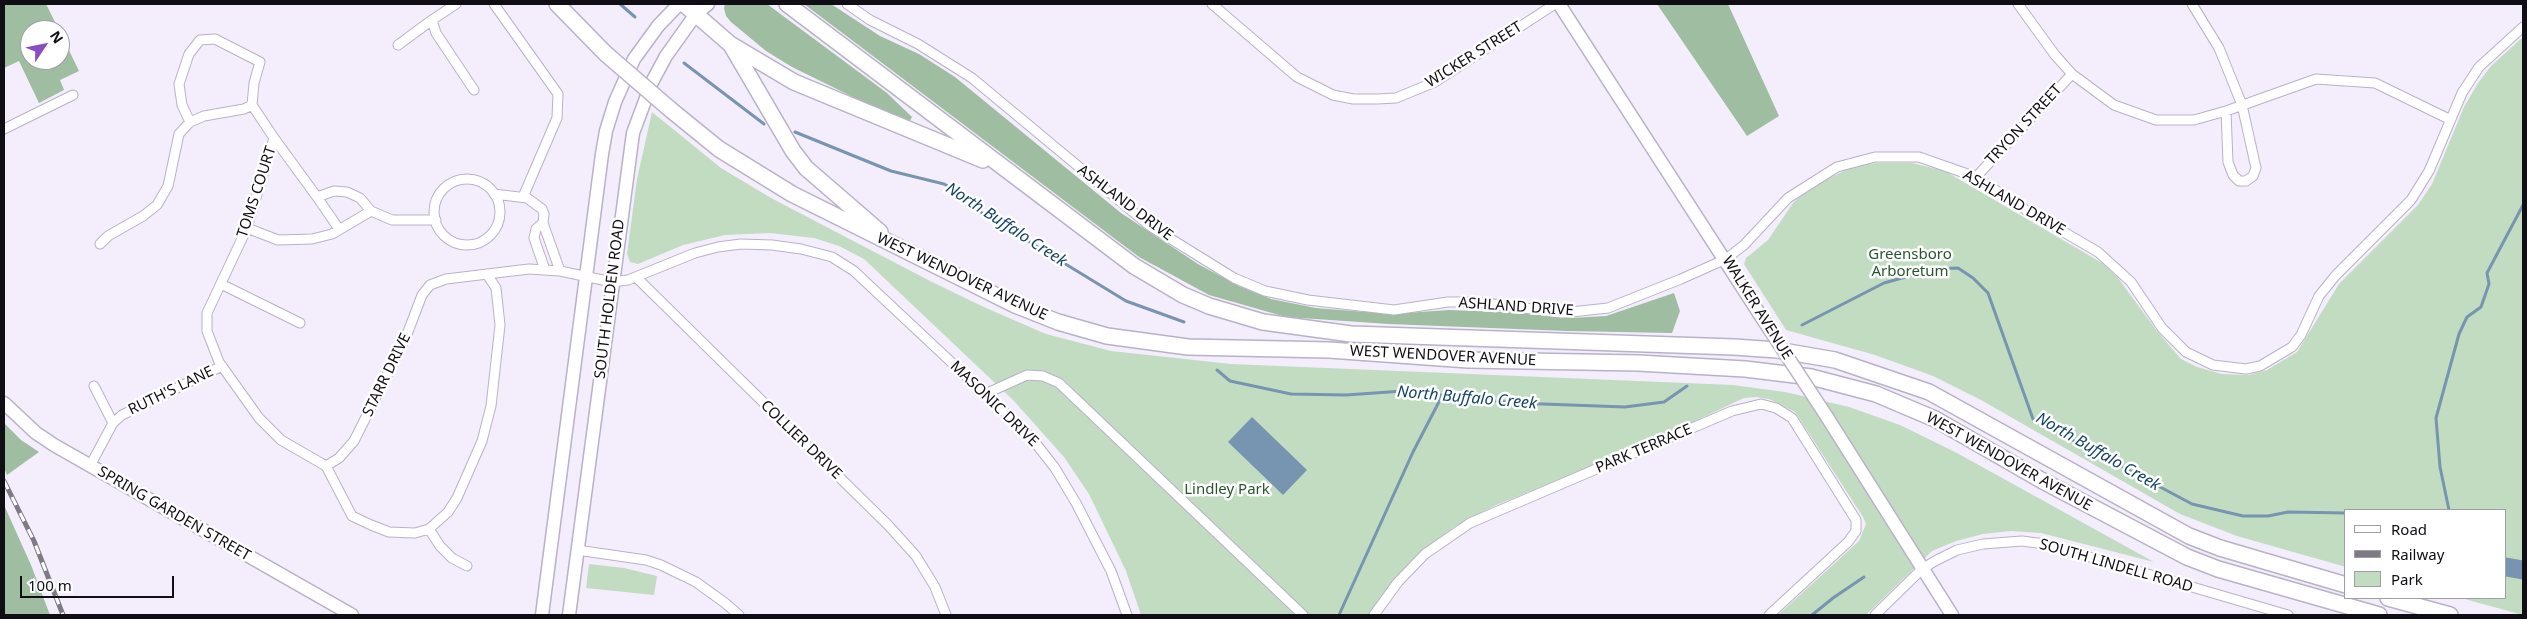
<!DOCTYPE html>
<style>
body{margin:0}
#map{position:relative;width:2527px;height:619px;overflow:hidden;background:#f3edfc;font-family:"Noto Sans",sans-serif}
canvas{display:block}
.frame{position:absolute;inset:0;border:5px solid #100d15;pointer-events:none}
.legend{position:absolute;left:2344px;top:509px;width:162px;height:90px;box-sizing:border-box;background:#fff;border:1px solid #9f9ea1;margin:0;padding:6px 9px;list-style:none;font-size:15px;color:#100d15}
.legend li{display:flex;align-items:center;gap:10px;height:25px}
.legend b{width:25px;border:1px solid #9f9ea1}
.north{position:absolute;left:20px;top:20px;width:50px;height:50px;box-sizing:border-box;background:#fff;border:1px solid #9f9ea1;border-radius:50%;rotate:56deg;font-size:14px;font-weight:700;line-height:20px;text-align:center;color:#100d15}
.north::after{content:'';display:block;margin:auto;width:18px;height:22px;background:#894dc3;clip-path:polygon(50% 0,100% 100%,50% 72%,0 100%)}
.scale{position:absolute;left:20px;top:576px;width:154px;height:22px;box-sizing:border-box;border:2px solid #100d15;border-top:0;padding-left:6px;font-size:15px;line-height:18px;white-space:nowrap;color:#100d15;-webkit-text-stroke:4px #fff;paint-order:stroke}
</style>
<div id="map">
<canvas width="2527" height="619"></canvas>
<div class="frame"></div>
<ul class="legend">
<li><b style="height:6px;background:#fff"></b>Road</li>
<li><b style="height:6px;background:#7e7a85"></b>Railway</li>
<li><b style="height:14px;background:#c2dcc2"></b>Park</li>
</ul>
<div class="north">N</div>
<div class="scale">100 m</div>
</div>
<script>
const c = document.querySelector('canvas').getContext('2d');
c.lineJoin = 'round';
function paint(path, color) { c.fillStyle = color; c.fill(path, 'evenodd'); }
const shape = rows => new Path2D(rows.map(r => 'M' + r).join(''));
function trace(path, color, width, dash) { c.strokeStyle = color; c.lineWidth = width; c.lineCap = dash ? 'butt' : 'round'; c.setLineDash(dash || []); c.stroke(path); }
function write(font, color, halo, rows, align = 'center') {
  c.font = font + ' "Noto Sans",sans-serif'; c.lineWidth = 5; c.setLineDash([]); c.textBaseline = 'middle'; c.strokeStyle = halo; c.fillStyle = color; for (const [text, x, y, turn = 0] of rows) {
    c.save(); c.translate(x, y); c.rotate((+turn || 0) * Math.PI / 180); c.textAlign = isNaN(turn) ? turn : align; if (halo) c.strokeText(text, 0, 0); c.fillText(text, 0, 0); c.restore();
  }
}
paint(shape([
 [2523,37,2523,615,2461,598,2506,598,2506,510,2346,510,2346,567,2237,536,2180,514,1981,400,1933,376,1875,355,1786,330,1744,264,1746,258,1768,240,1793,203,1809,189,1853,166,1876,163,1912,163,1945,171,2102,263,2118,278,2157,331,2181,359,2197,367,2222,374,2249,375,2267,370,2297,352,2339,284,2418,205,2432,184,2464,107,2478,83,2491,66],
 [652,112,721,168,771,198,932,282,986,308,1046,334,1111,351,1231,364,1733,385,1785,392,1849,407,1900,425,1957,453,2154,562,2041,533,2011,531,1983,534,1956,541,1932,551,1866,615,1778,615,1859,541,1866,524,1863,517,1795,412,1769,399,1756,397,1744,398,1642,446,1494,506,1454,527,1423,550,1394,580,1369,615,1141,615,1126,571,1089,494,1064,457,1014,401,864,259,839,246,814,238,770,233,725,235,683,245,638,264,630,262,627,254,637,179],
 [589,564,624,568,657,576,654,595,586,588]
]), '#c2dcc2');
paint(shape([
 [4,4,46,4,59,30,30,30,30,60,60,60,60,32,79,71,60,80,64,90,39,103,19,61,4,68],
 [725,4,767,4,887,93,912,117,908,124,792,67,766,51,731,22,726,16,724,8],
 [804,4,831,4,880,36,919,54,955,77,1121,213,1198,264,1239,286,1271,299,1316,308,1391,314,1449,310,1531,313,1571,318,1606,316,1674,293,1680,311,1672,333,1567,331,1389,324,1286,317,1209,295,1139,257],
 [1657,4,1728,4,1779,116,1747,136],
 [4,423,21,440,39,452,7,475,4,468],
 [4,505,31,565,50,615,4,615]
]), '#9fbda0');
paint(shape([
 [1252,417,1307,470,1283,495,1228,442]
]), '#7795b0');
trace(shape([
 [620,4,635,17],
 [684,63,764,124],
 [795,132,891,171,944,184,961,193,982,213,1126,301,1184,322],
 [1802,325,1884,283,1934,269,1958,268,1973,278,1988,293,2033,419,2192,504,2243,516,2268,516,2288,512,2346,513],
 [1217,370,1230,381,1291,394,1346,395,1403,391,1516,403,1625,407,1664,402,1687,386],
 [2449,510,2440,467,2436,418,2459,334,2467,317,2481,307,2489,284,2487,273,2523,205],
 [1339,615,1413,452,1442,396],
 [1812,615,1833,598,1864,577]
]), '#7795b0', 3);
trace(shape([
 [2506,567,2523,570]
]), '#7795b0', 19);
const street = shape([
 [456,4,432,20,436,33,474,90],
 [494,4,558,94,557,118,523,197],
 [847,4,870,20,918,44,972,78,1150,226,1234,278,1265,291,1308,300,1394,310,1448,302,1478,302,1562,313,1608,308,1681,279,1726,259,1744,245,1788,198,1837,167,1875,157,1919,157,1976,177,2026,210,2098,252,2131,282,2162,328,2186,352,2213,365,2246,369,2260,366,2292,347,2301,335,2319,296,2336,275,2411,200,2429,171,2462,93,2479,67,2523,27],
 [1212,4,1297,77,1333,95,1353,99,1377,99,1396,98,1435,82,1555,4],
 [2018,4,2055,55,2072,74,2114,105,2156,120,2194,120,2226,111,2316,79,2375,83,2449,119],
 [2192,4,2219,48,2242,105,2256,168,2253,176,2246,181,2239,181,2233,175,2228,162,2226,111],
 [398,45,432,20],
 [190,122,182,105,179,84,189,54,200,40,215,39,260,62,254,83,252,105,274,138,247,228,207,313,207,331,219,362,259,418,281,440,326,466],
 [4,129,73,95],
 [274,138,317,197,334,191,347,192,360,198,371,211,392,220,436,220],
 [1976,177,2072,74],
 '434 212a33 33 0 1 1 66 0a33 33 0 1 1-66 0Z',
 [494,194,527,198,542,209,544,214,543,223,560,271],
 [317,197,339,229],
 [543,223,536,229,534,238,545,270],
 [247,228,278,240,312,239,332,234,371,211],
 [100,244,108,236,143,216,157,205,168,186,179,134,190,122,204,116,244,109,252,105],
 [637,278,889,526,916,556,935,587,946,615],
 [221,284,300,323],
 [94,386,113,423],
 [985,394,1027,375,1043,376,1059,383,1303,615],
 [90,466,113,423,122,415,222,366],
 [326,466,339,458,354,441,406,337,422,295,430,285,446,279,529,269,560,271,612,282,628,280,695,253,718,247,741,244,772,245,801,249,832,257,854,271,1030,436,1055,468,1076,503,1111,571,1127,615],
 [326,466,352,516,371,525,389,532,415,533,429,529,448,512,457,498,482,441,491,406,500,325,496,288,488,276],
 [429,529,440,546,452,558,467,566],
 [577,550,646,560,661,565,696,582,725,603,739,615],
 [1374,615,1398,582,1425,554,1470,523,1732,411,1761,404,1776,408,1792,418,1856,520,1856,531,1848,542,1769,615],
 [1875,615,1922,569,1935,561,1957,550,1983,544,2022,541,2045,544,2288,615]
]);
const secondary = shape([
 [1559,4,1764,321],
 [4,403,36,433,54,445,352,615],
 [1827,417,1952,615],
 [542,615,602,154,606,131,615,102,634,59,658,26,679,4],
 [569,615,633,133,652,82,666,56,696,14,708,4]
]);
const highway = shape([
 [557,4,606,54],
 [684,4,730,44,794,82,983,160],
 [787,4,1134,266,1183,295,1209,306,1263,322,1351,334,1734,347,1777,350,1835,360,1929,392,2189,536,2220,548,2346,585],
 [731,45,793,151,806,168,880,232],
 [671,110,719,149,792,194,1015,305,1058,322,1107,336,1188,347,1329,350,1468,360,1638,363,1745,369,1811,377,1876,394,1935,419,2041,480,2187,557,2218,569,2379,615],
 [2388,598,2450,615]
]);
trace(street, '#bab1c9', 11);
trace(secondary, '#bab1c9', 15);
trace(highway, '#bab1c9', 18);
trace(street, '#fff', 9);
trace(secondary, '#fff', 12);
trace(highway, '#fff', 15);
const rail = shape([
 [4,481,34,541,63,615]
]);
trace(rail, '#7e7a85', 5);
trace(rail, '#fff', 3, [9]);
const secondaryBridge = shape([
 [1764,321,1827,417]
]);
const highwayBridge = shape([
 [606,54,671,110]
]);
trace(secondaryBridge, '#bab1c9', 15, []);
trace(highwayBridge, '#bab1c9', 18, []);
trace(secondaryBridge, '#fff', 12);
trace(highwayBridge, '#fff', 15);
write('15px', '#100d15', '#fff', [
 ["WICKER STREET",1474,55,-32],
 ["TRYON STREET",2024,125,-47],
 ["TOMS COURT",257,192,-72],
 ["ASHLAND DRIVE",1125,203,37],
 ["ASHLAND DRIVE",2014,203,30],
 ["WEST WENDOVER AVENUE",962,277,25],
 ["SOUTH HOLDEN ROAD",610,299,-83],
 ["ASHLAND DRIVE",1516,307,4],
 ["WALKER AVENUE",1757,308,58],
 ["WEST WENDOVER AVENUE",1443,356,3],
 ["STARR DRIVE",387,375,-64],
 ["RUTH'S LANE",171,391,-26],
 ["MASONIC DRIVE",994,404,44],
 ["COLLIER DRIVE",801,440,44],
 ["PARK TERRACE",1644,449,-23],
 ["WEST WENDOVER AVENUE",2009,462,29],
 ["SPRING GARDEN STREET",174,514,30],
 ["SOUTH LINDELL ROAD",2116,566,16]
]);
write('15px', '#28552c', '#fff', [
 ["Greensboro",1910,255],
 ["Arboretum",1910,272],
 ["Lindley Park",1227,490]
]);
write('italic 16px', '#114267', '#fff', [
 ["North Buffalo Creek",1006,225,33],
 ["North Buffalo Creek",1467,398,5],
 ["North Buffalo Creek",2098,452,30]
]);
</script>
